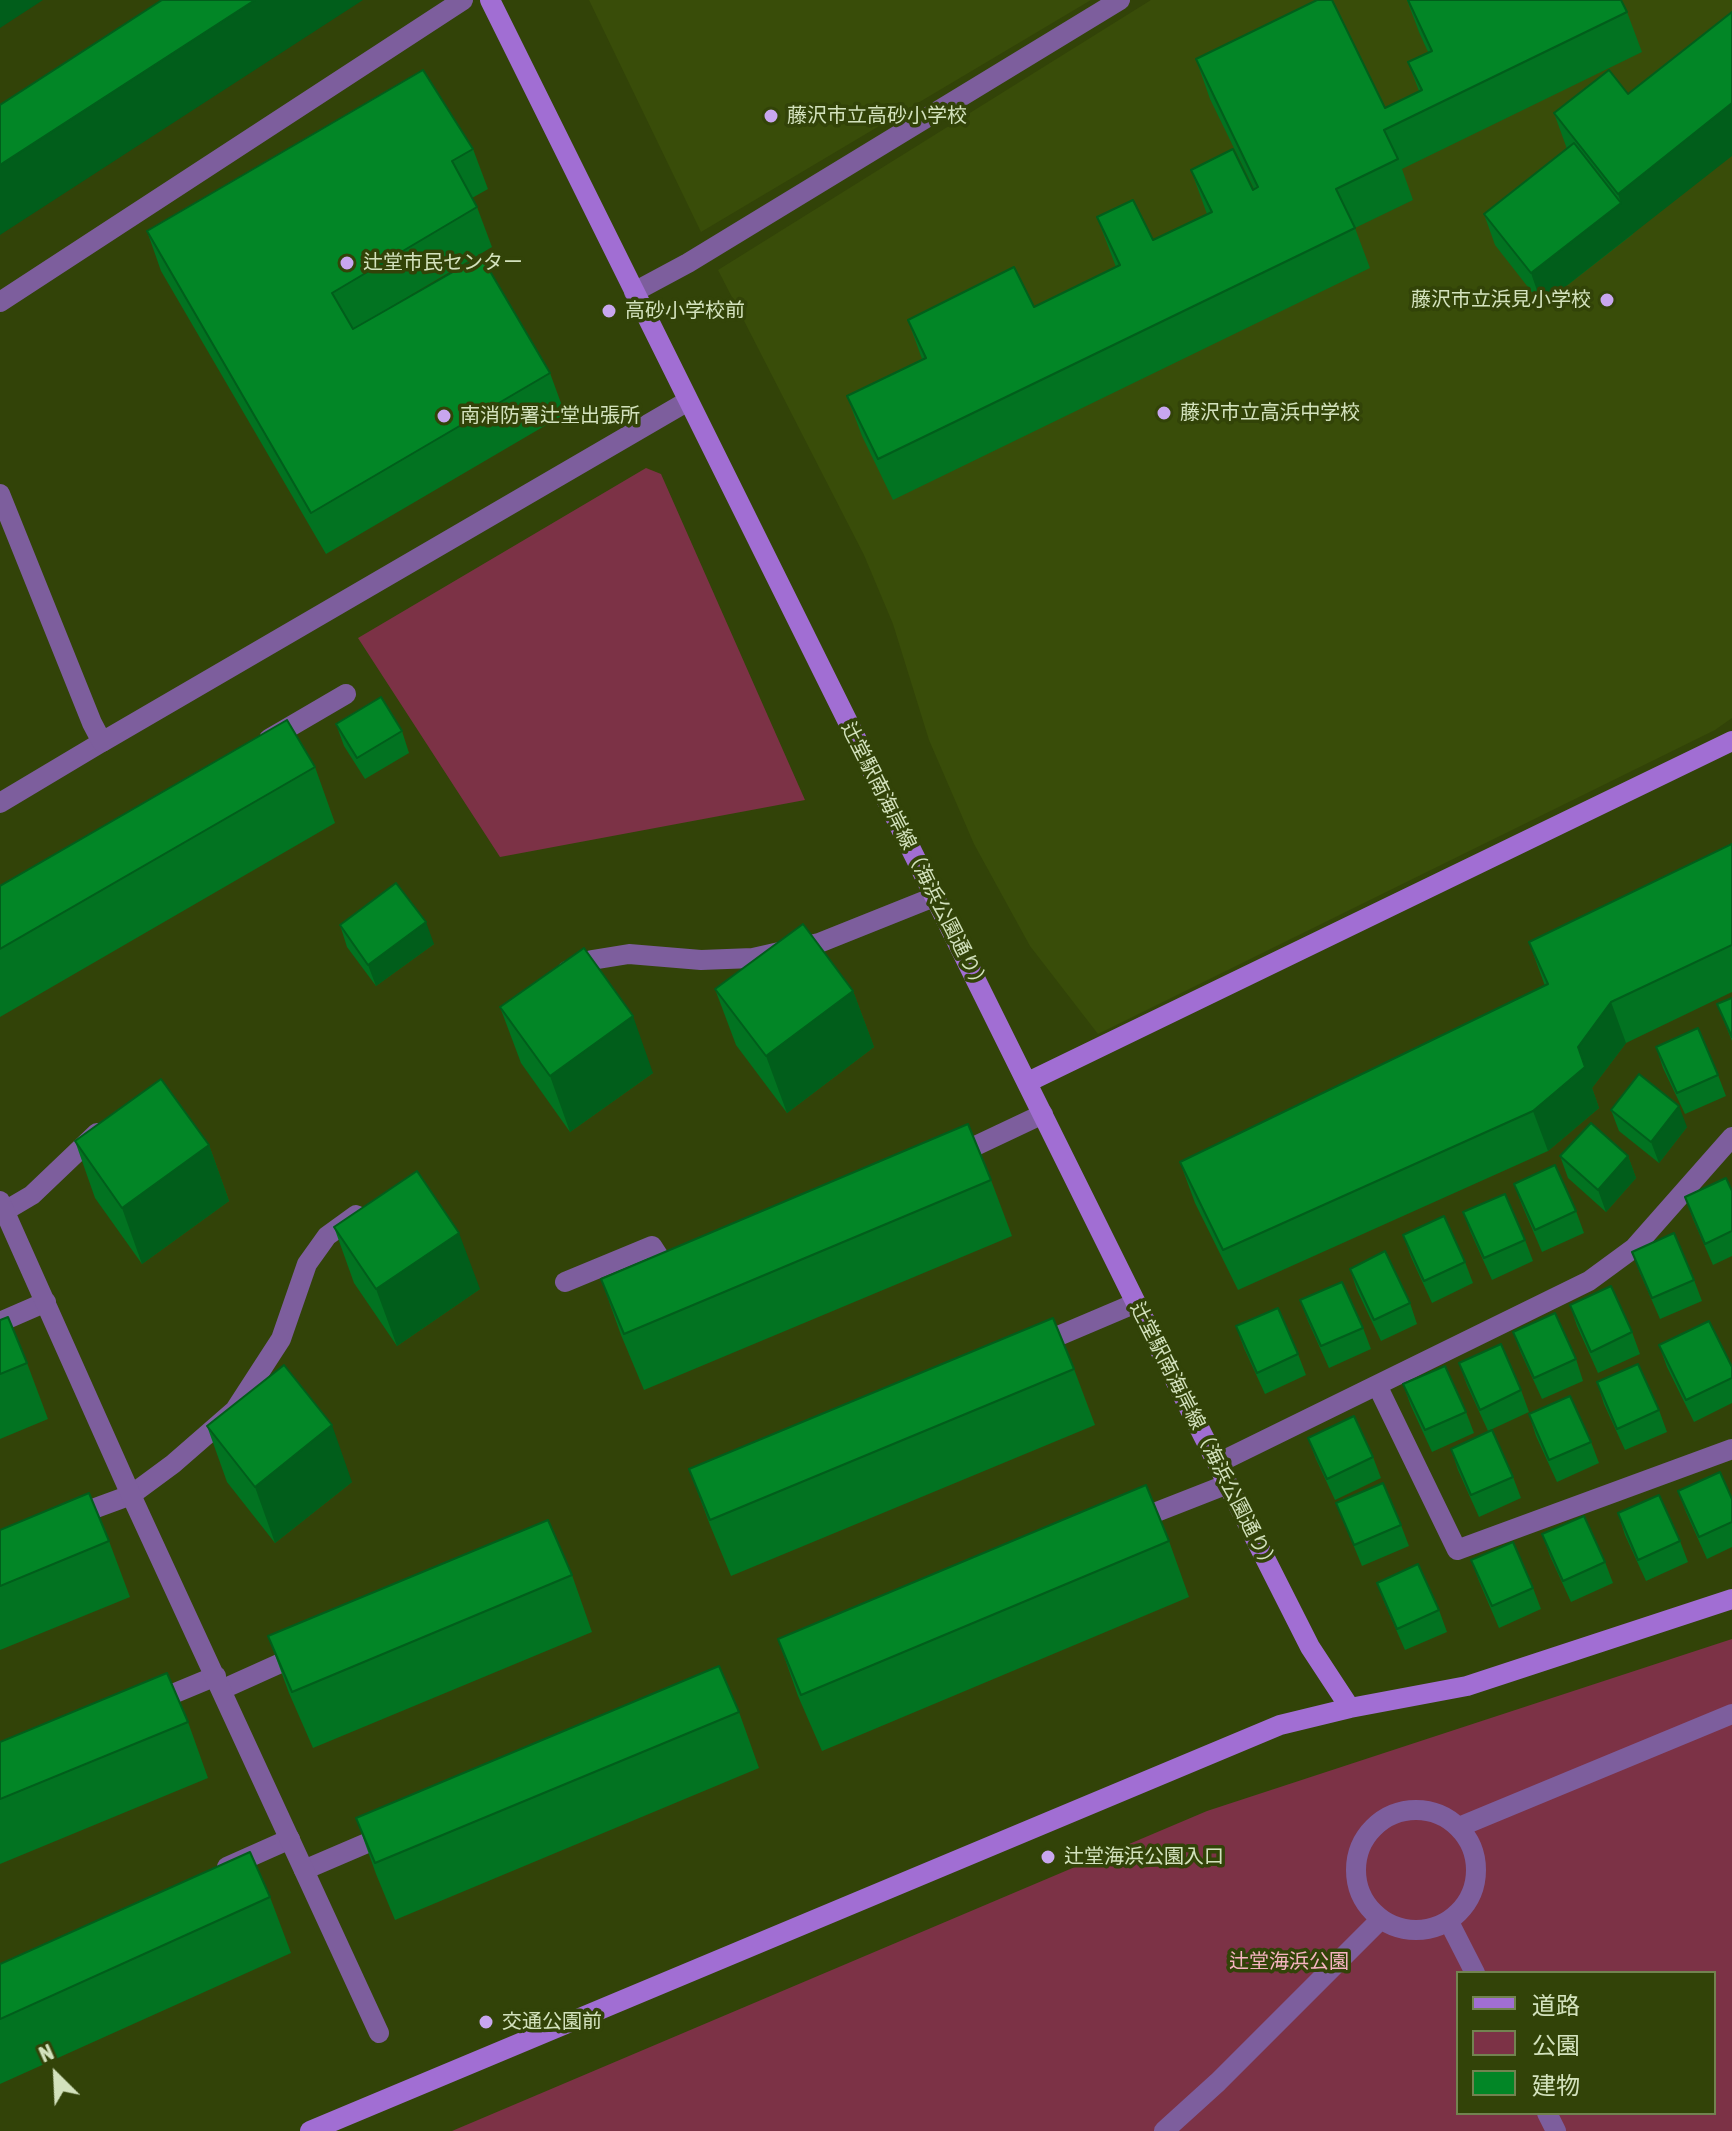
<!DOCTYPE html>
<meta charset="utf-8">
<style>
body{margin:0}
#map{position:relative;width:1732px;height:2131px;overflow:hidden;background:#324308;font-family:"Asap Condensed","Noto Sans JP",sans-serif}
canvas{display:block}
.legend{position:absolute;left:1456px;top:1971px;width:260px;height:144px;box-sizing:border-box;background:#324308;border:2px solid #728350;margin:0;padding:10px 14px;list-style:none;font-size:24px;color:#d3e2bd}
.legend li{display:flex;align-items:center;gap:16px;height:40px}
.legend b{width:40px;border:2px solid #728350}
.north{position:absolute;left:16px;top:2035px;width:80px;height:80px;-webkit-text-stroke:6px #324308;paint-order:stroke;rotate:336deg;font-size:22px;font-weight:700;line-height:32px;text-align:center;color:#d3e2bd}
.north::after{content:'';display:block;margin:auto;width:28px;height:36px;background:#d3e2bd;clip-path:polygon(50% 0,100% 100%,50% 72%,0 100%)}
</style>
<div id="map">
<canvas width="1732" height="2131"></canvas>
<ul class="legend">
<li><b style="height:10px;background:#a16ed3"></b>道路</li>
<li><b style="height:22px;background:#7c3246"></b>公園</li>
<li><b style="height:22px;background:#028626"></b>建物</li>
</ul>
<div class="north">N</div>
</div>
<script>
const c = document.querySelector('canvas').getContext('2d');
c.lineJoin = 'round';
function paint(path, color) { c.fillStyle = color; c.fill(path, 'evenodd'); }
const shape = rows => new Path2D(rows.map(r => 'M' + r).join(''));
function trace(path, color, width, dash) { c.strokeStyle = color; c.lineWidth = width; c.lineCap = dash ? 'butt' : 'round'; c.setLineDash(dash || []); c.stroke(path); }
function write(font, color, halo, rows, align = 'center') {
  c.font = font + ' "Asap Condensed","Noto Sans JP",sans-serif'; c.lineWidth = 7; c.setLineDash([]); c.textBaseline = 'middle'; c.strokeStyle = halo; c.fillStyle = color; for (const [text, x, y, turn = 0] of rows) {
    c.save(); c.translate(x, y); c.rotate((+turn || 0) * Math.PI / 180); c.textAlign = isNaN(turn) ? turn : align; if (halo) c.strokeText(text, 0, 0); c.fillText(text, 0, 0); c.restore();
  }
}
paint(shape([
 [589,0,1091,0,701,232],
 [1151,0,1732,0,1732,718,1715,730,1098,1034,1030,946,974,844,929,740,893,624,864,555,718,270]
]), '#394d09');
paint(shape([
 [646,468,661,474,805,800,500,857,358,638],
 [1732,1639,1732,2131,452,2131,1207,1811],
 [1458,1973,1714,1973,1714,2113,1458,2113]
]), '#7c3246');
trace(shape([
 [0,302,463,0],
 [269,739,346,694],
 [0,803,102,742],
 [567,971,592,960,629,954,701,960,753,958,819,943,934,897],
 [952,1157,1043,1114],
 [5,1211,32,1195,97,1133],
 [565,1282,652,1246,672,1277],
 [0,1322,46,1302],
 [1037,1345,1136,1303],
 [71,1517,131,1495,173,1464,235,1410,281,1339,307,1264,327,1236,356,1215],
 [1131,1522,1228,1484],
 [223,1689,303,1653],
 [151,1703,216,1676],
 [227,1867,290,1839],
 [304,1870,388,1834]
]), '#7d5e9d', 20);
trace(shape([
 [634,292,688,263,1120,0],
 [0,494,92,723,102,742,688,401],
 [0,1201,131,1495,379,2033],
 [1377,1385,1457,1550,1732,1449],
 [1218,1463,1589,1281,1634,1248,1732,1137],
 '1356 1870a60 60 0 1 1 120 0a60 60 0 1 1-120 0Z',
 [1459,1827,1732,1714],
 [1449,1922,1475,1973],
 [1547,2113,1556,2131],
 [1164,2131,1218,2082,1380,1920]
]), '#7d5e9d', 20);
trace(shape([
 [490,0,1136,1303,1310,1647,1350,1708],
 [1028,1082,1732,741],
 [310,2131,1280,1725,1350,1708,1467,1686,1732,1599]
]), '#a16ed3', 20);
paint(shape([
 [1407,0,1627,12,1642,52,1402,169,1413,200,1355,228,1370,268,893,500,862,436,847,396,922,359,908,320,1034,307,1116,267,1097,217,1153,240,1207,214,1191,170,1254,189,1210,99,1196,59,1385,108,1419,91,1408,62,1428,52,1419,32],
 [1628,94,1633,234,1542,305,1495,245,1484,214,1567,149,1554,113],
 [473,149,488,189,472,198,477,207,492,247,389,308,550,373,565,414,326,554,161,271,147,231],
 [336,724,402,731,409,753,365,779,344,746],
 [315,767,335,823,0,1017,0,886],
 [1732,844,1732,992,1626,1043,1592,1088,1599,1108,1548,1151,1238,1290,1195,1203,1180,1162,1545,986,1529,942],
 [340,925,434,944,376,986,347,947],
 [715,989,853,991,874,1047,787,1113,736,1045],
 [1732,998,1732,1041,1717,1004],
 [500,1007,653,1073,570,1132,521,1063],
 [1656,1047,1718,1075,1726,1096,1685,1114,1663,1068],
 [1611,1110,1687,1127,1659,1163,1619,1131],
 [75,1141,209,1145,229,1201,142,1264,95,1198],
 [1560,1156,1628,1156,1636,1178,1606,1212,1568,1178],
 [991,1180,1012,1236,644,1390,621,1335,601,1279],
 [1514,1184,1576,1211,1584,1233,1542,1252,1522,1205],
 [1732,1191,1732,1256,1713,1265,1693,1219,1685,1197],
 [1463,1212,1525,1240,1533,1261,1492,1280,1471,1233],
 [334,1227,480,1289,397,1346,354,1283],
 [1403,1235,1465,1262,1473,1283,1432,1303,1411,1257],
 [1632,1252,1694,1280,1702,1301,1660,1319,1640,1273],
 [1350,1269,1410,1303,1417,1324,1381,1341,1357,1290],
 [1300,1300,1363,1328,1371,1349,1329,1368,1308,1321],
 [1570,1305,1632,1332,1640,1354,1598,1373,1577,1326],
 [0,1320,27,1363,48,1419,0,1439],
 [1236,1326,1298,1354,1306,1375,1265,1394,1244,1348],
 [1513,1332,1576,1359,1583,1381,1542,1399,1521,1353],
 [1659,1345,1732,1367,1732,1403,1694,1422,1667,1367],
 [1459,1363,1521,1390,1529,1412,1488,1431,1467,1385],
 [1074,1369,1095,1425,731,1576,710,1525,689,1469],
 [1597,1382,1659,1410,1667,1432,1625,1450,1604,1404],
 [1403,1384,1466,1412,1474,1433,1432,1452,1411,1406],
 [1529,1414,1591,1442,1599,1463,1557,1482,1536,1436],
 [207,1426,352,1482,275,1543,227,1482],
 [1308,1438,1373,1457,1381,1478,1335,1500,1316,1459],
 [1451,1449,1513,1477,1521,1498,1479,1517,1458,1470],
 [1678,1491,1732,1499,1732,1547,1707,1559,1686,1512],
 [1336,1503,1401,1525,1409,1546,1362,1566],
 [1618,1513,1680,1541,1688,1562,1646,1581,1625,1535],
 [0,1530,109,1541,130,1597,0,1650],
 [1542,1534,1605,1562,1613,1583,1571,1602,1550,1556],
 [1169,1541,1189,1597,822,1751,798,1696,778,1639],
 [1471,1560,1533,1588,1541,1609,1499,1628,1479,1581],
 [572,1575,592,1632,313,1748,289,1693,268,1636],
 [1377,1583,1439,1610,1447,1632,1405,1650,1385,1604],
 [739,1712,759,1768,395,1920,376,1874,356,1818],
 [188,1722,208,1778,0,1864,0,1742],
 [270,1897,291,1953,0,2084,0,1964]
]), '#027321');
paint(shape([
 [0,0,43,0,0,28],
 [255,0,363,0,0,235,0,165],
 [1732,103,1732,156,1542,305,1531,273,1621,203,1618,194],
 [426,922,434,944,376,986,368,965],
 [853,991,874,1047,787,1113,766,1056],
 [1611,1002,1626,1043,1592,1088,1599,1108,1548,1151,1533,1111,1578,1047],
 [633,1016,653,1073,570,1132,550,1076],
 [1679,1106,1687,1127,1659,1163,1651,1142],
 [209,1145,229,1201,142,1264,122,1208],
 [1628,1156,1636,1178,1606,1212,1598,1190],
 [459,1233,480,1289,397,1346,376,1289],
 [332,1425,352,1482,275,1543,255,1487]
]), '#015e1b');
const building = shape([
 [162,0,255,0,0,165,0,105,162,0],
 [1317,0,1332,0,1385,108,1422,90,1408,62,1432,51,1408,0,1621,0,1627,12,1384,130,1398,159,1336,189,1355,228,878,459,847,396,926,358,908,320,1014,267,1034,307,1120,265,1097,217,1133,200,1153,240,1212,212,1191,170,1233,149,1253,190,1258,187,1196,59,1317,0],
 [1732,12,1732,103,1618,194,1554,113,1609,70,1628,94,1732,12],
 [423,70,473,149,452,161,477,207,332,293,353,329,481,256,550,373,311,513,147,231,423,70],
 [1574,143,1621,203,1531,273,1484,214,1574,143],
 [381,697,402,731,357,758,336,724,381,697],
 [287,720,315,767,0,949,0,886,287,720],
 [1732,844,1732,945,1611,1002,1578,1047,1585,1067,1533,1111,1223,1250,1180,1162,1548,984,1529,942,1732,844],
 [396,883,426,922,368,965,340,925,396,883],
 [803,924,853,991,766,1056,715,989,803,924],
 [584,948,633,1016,550,1076,500,1007,584,948],
 [1732,998,1732,1037,1717,1004,1732,998],
 [1698,1028,1718,1075,1677,1093,1656,1047,1698,1028],
 [1639,1074,1679,1106,1651,1142,1611,1110,1639,1074],
 [161,1079,209,1145,122,1208,75,1141,161,1079],
 [1591,1123,1628,1156,1598,1190,1560,1156,1591,1123],
 [968,1124,991,1180,624,1334,601,1279,968,1124],
 [1555,1165,1576,1211,1535,1230,1514,1184,1555,1165],
 [417,1171,459,1233,376,1289,334,1227,417,1171],
 [1726,1178,1732,1191,1732,1231,1705,1244,1685,1197,1726,1178],
 [1505,1194,1525,1240,1484,1258,1463,1212,1505,1194],
 [1444,1216,1465,1262,1424,1281,1403,1235,1444,1216],
 [1674,1233,1694,1280,1652,1298,1632,1252,1674,1233],
 [1385,1251,1410,1303,1374,1320,1350,1269,1385,1251],
 [1342,1282,1363,1328,1321,1346,1300,1300,1342,1282],
 [1611,1286,1632,1332,1591,1352,1570,1305,1611,1286],
 [1278,1308,1298,1354,1257,1373,1236,1326,1278,1308],
 [1555,1313,1576,1359,1534,1378,1513,1332,1555,1313],
 [8,1317,27,1363,0,1374,0,1320,8,1317],
 [1053,1318,1074,1369,710,1520,689,1469,1053,1318],
 [1709,1321,1732,1367,1732,1378,1686,1400,1659,1345,1709,1321],
 [1501,1344,1521,1390,1480,1410,1459,1363,1501,1344],
 [1638,1364,1659,1410,1617,1429,1597,1382,1638,1364],
 [284,1365,332,1425,255,1487,207,1426,284,1365],
 [1445,1366,1466,1412,1425,1430,1403,1384,1445,1366],
 [1570,1396,1591,1442,1549,1460,1529,1414,1570,1396],
 [1354,1416,1373,1457,1327,1479,1308,1438,1354,1416],
 [1492,1430,1513,1477,1471,1495,1451,1449,1492,1430],
 [1720,1472,1732,1499,1732,1522,1699,1537,1678,1491,1720,1472],
 [1383,1483,1401,1525,1354,1545,1336,1503,1383,1483],
 [1146,1485,1169,1541,801,1695,778,1639,1146,1485],
 [89,1493,109,1541,0,1586,0,1530,89,1493],
 [1659,1495,1680,1541,1638,1560,1618,1513,1659,1495],
 [1584,1516,1605,1562,1563,1581,1542,1534,1584,1516],
 [548,1520,572,1575,292,1692,268,1636,548,1520],
 [1513,1542,1533,1588,1492,1606,1471,1560,1513,1542],
 [1418,1564,1439,1610,1397,1629,1377,1583,1418,1564],
 [719,1666,739,1712,375,1863,356,1818,719,1666],
 [167,1673,188,1722,0,1799,0,1742,167,1673],
 [250,1852,270,1897,0,2019,0,1964,250,1852]
]);
paint(building, '#028626');
trace(building, '#015e1b', 2);
for (const [x, y, r, color] of [
 [771,116,8,"#c8a6ef"],
 [347,263,8,"#c8a6ef"],
 [1607,300,8,"#c8a6ef"],
 [609,311,8,"#c8a6ef"],
 [1164,413,8,"#c8a6ef"],
 [444,416,8,"#c8a6ef"],
 [1048,1857,8,"#c8a6ef"],
 [486,2022,8,"#c8a6ef"]
]) { const dot = new Path2D(); dot.arc(x, y, r, 0, 2 * Math.PI); c.fillStyle = color; c.fill(dot); trace(dot, '#324308', 3); }
write('20px', '#d3e2bd', '#324308', [
 ["藤沢市立高砂小学校",787,116],
 ["辻堂市民センター",363,263],
 ["藤沢市立浜見小学校",1591,300,"right"],
 ["高砂小学校前",625,311],
 ["藤沢市立高浜中学校",1180,413],
 ["南消防署辻堂出張所",460,416],
 ["辻堂海浜公園入口",1064,1857],
 ["交通公園前",502,2022]
], 'left');
write('20px', '#d3e2bd', '#324308', [
 ["辻堂駅南海岸線（海浜公園通り）",915,857,63],
 ["辻堂駅南海岸線（海浜公園通り）",1204,1437,63]
]);
write('20px', '#f6b4c1', '#324308', [
 ["辻堂海浜公園",1289,1962]
]);
</script>
